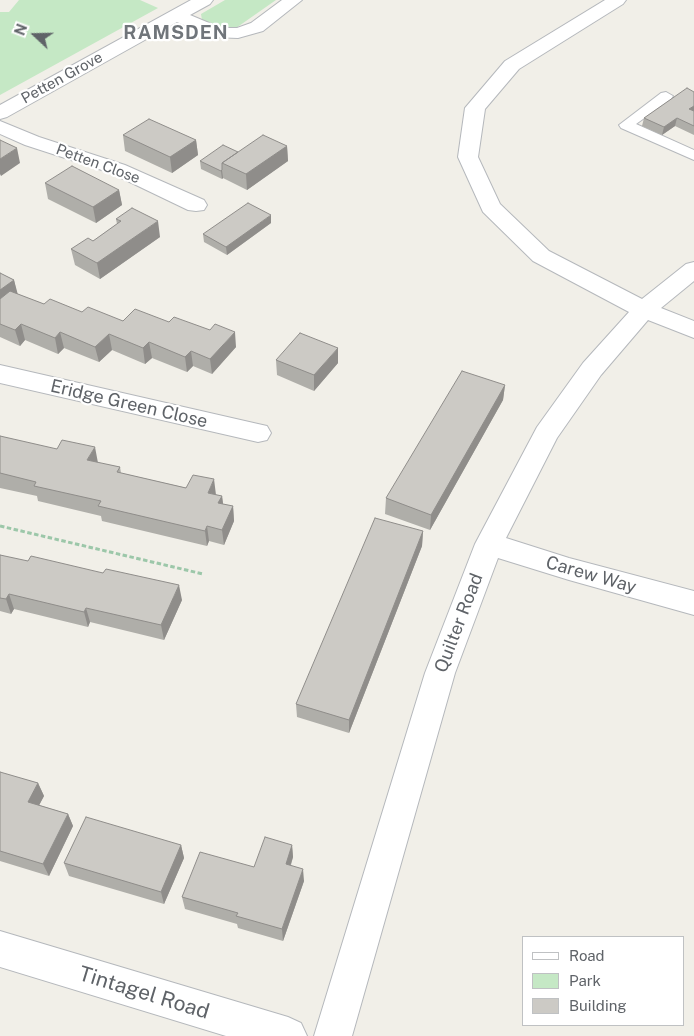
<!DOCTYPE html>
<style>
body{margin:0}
#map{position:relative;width:694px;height:1036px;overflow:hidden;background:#f1efe8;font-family:"Public Sans",sans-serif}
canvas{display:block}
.legend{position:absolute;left:522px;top:936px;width:162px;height:90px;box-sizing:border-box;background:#fff;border:1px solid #bfc1c3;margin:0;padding:6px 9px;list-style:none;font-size:15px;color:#5f6368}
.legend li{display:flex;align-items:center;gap:10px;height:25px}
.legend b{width:25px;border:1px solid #bfc1c3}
.north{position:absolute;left:10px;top:10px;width:50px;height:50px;-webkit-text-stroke:4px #fff;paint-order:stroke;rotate:291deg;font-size:14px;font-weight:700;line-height:20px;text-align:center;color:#5f6368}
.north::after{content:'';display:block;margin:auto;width:18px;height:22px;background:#5f6368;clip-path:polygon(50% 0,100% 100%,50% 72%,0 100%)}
</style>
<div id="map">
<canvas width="694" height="1036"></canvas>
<ul class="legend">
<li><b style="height:6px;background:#fff"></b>Road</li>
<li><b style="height:14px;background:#c5e8c5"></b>Park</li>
<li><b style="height:14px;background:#cccac5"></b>Building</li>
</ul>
<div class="north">N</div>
</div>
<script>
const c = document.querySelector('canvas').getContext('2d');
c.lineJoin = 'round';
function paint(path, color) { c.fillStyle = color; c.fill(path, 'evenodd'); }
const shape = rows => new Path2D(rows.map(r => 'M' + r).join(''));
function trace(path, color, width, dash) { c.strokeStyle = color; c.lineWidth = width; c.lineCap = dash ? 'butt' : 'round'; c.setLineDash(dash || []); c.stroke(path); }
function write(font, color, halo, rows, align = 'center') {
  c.font = font + ' "Public Sans",sans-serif'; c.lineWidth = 4.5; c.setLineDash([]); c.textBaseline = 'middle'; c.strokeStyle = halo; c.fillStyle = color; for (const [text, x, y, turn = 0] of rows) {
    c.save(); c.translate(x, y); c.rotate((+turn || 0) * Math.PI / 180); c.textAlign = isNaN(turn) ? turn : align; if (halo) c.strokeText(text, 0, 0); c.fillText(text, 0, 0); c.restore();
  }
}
paint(shape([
 [19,0,140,0,158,8,0,95,0,12,9,12],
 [225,0,276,0,236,28,224,29,202,20,201,14]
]), '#c5e8c5');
const lane = shape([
 [666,92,673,96,671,99,636,124,694,150,694,160,621,128,619,125,661,93,666,92]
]);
const street = shape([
 [191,0,213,0,210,4,190,15,221,28,237,28,251,23,282,0,302,0,263,31,238,38,212,37,177,22,7,117,0,119,0,105,191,0],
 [605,0,626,0,623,4,519,69,485,109,478,157,500,204,549,251,642,299,686,264,694,262,694,281,661,308,694,321,694,338,648,320,601,375,557,438,506,538,569,558,694,591,694,615,569,580,498,558,455,673,352,1036,314,1036,425,673,475,544,537,427,583,363,629,312,533,261,483,212,458,157,465,108,505,61,605,0],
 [0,121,39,137,125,165,204,200,207,205,204,210,196,211,188,210,111,173,25,145,0,134,0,121],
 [0,365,258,424,267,426,271,433,267,440,258,442,0,383,0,365],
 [0,931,288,1017,301,1023,307,1036,226,1036,0,967,0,931]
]);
trace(lane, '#b5b8bc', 2);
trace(street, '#b5b8bc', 2);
trace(shape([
 [0,526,203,574]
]), '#9cc7a9', 3, [4.5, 2.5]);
paint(lane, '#fff');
paint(street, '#fff');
paint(shape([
 [694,92,694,135,675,126,662,135,642,126,644,118],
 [123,135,196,140,198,155,172,173,125,151],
 [287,146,288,161,247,190,223,178,222,179,201,169,200,161,238,152],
 [45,183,119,190,122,205,96,223,48,199],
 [116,219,160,237,100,279,75,265,71,249,93,241,117,224],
 [271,223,227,255,204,242,203,234],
 [0,273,14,280,17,294,44,304,123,321,236,347,212,374,193,366,187,372,152,358,145,364,112,350,99,362,64,348,58,354,25,340,20,346,0,337],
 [276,360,338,363,314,391,277,375],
 [505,385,503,400,430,530,385,514,386,498],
 [0,436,98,463,120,467,121,473,222,496,223,504,233,506,234,521,224,545,209,541,207,546,102,521,101,516,38,501,37,496,0,488],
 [423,531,422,546,349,733,297,717,296,704],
 [0,555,182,600,164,640,90,622,88,627,14,609,11,614,0,611],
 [0,773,38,783,44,796,39,805,68,814,73,826,49,876,0,861],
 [181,845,184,858,164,904,69,876,64,863],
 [292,845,293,857,291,865,304,881,283,941,238,928,237,924,185,909,182,897,254,867]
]), '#afaea9');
paint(shape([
 [694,106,694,112,689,109],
 [677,118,675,126,662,135,664,127],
 [196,140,198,155,172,173,170,157],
 [287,146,288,161,247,190,246,174],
 [17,148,20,163,1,176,0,174,0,159],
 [222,170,223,178,222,179,221,171],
 [119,190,122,205,96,223,93,207],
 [271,215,271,223,227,255,226,247],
 [158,221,160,237,100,279,97,263],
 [14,280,18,295,0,309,0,290],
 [21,324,25,340,20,346,15,330],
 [60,332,64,348,58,354,55,338],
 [235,332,236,347,212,374,210,359],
 [109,334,112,350,99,362,95,347],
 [149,342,152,358,145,364,143,348],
 [338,348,338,363,314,391,314,375],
 [191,351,193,366,187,372,185,357],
 [505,385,503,400,430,530,431,515],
 [95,447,98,463,87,460],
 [214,479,216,495,208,493],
 [222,496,224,511,218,503],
 [233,506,234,521,224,545,222,530],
 [207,526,209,541,207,546,205,531],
 [423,531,422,546,349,733,349,720],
 [179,585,182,600,164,640,161,625],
 [9,594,14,609,11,614,6,599],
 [86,608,90,622,88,627,84,612],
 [38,783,44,796,34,815,28,802],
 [68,814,73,826,49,876,43,864],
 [181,845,184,858,164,904,161,892],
 [292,845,293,857,287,876,286,864],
 [303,869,304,881,283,941,282,929]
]), '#8f8d8a');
const building = shape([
 [687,88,694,92,694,106,689,109,694,111,694,126,677,118,664,127,644,118,687,88],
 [149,119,196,140,170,157,123,135,149,119],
 [263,135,287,146,246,174,222,163,263,135],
 [0,140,17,148,0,159,0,140],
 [223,145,238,152,222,163,222,170,221,171,200,161,223,145],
 [72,166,119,190,93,207,45,183,72,166],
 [248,203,271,215,226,247,203,234,248,203],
 [132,208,158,221,97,263,71,249,88,238,93,241,121,221,116,219,132,208],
 [0,273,14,280,0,290,0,273],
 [10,291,44,304,50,299,82,312,88,307,123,321,135,309,169,322,174,317,210,330,215,324,235,332,210,359,191,351,185,357,149,342,143,348,109,334,95,347,60,332,55,338,21,324,15,330,0,324,0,299,10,291],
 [300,333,338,348,314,375,276,360,300,333],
 [462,371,505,385,431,515,386,498,462,371],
 [0,436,57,449,62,440,95,447,87,460,120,467,117,472,186,488,193,475,214,479,208,493,222,496,218,503,233,506,222,530,207,526,205,531,98,506,101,501,34,486,36,482,0,473,0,436],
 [375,518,423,531,349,720,296,704,375,518],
 [0,555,28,561,31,556,103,573,106,569,179,585,161,625,86,608,84,612,9,594,6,599,0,598,0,555],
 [0,772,38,783,28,802,68,814,43,864,0,851,0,772],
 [86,817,181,845,161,892,64,863,86,817],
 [265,837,292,845,286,864,303,869,282,929,236,916,238,913,182,897,200,852,254,867,265,837]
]);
paint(building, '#cccac5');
trace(building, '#8f8d8a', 1);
write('15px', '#5f6368', '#fff', [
 ["Petten Grove",62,78,-29],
 ["Petten Close",98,164,20]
]);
write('18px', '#5f6368', '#fff', [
 ["Eridge Green Close",129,404,13],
 ["Carew Way",591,575,16],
 ["Quilter Road",459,623,-69]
]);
c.letterSpacing = '1px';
write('bold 19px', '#70757a', '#fff', [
 ["RAMSDEN",176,33]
]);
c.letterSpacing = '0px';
write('21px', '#5f6368', '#fff', [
 ["Tintagel Road",144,993,17]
]);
</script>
